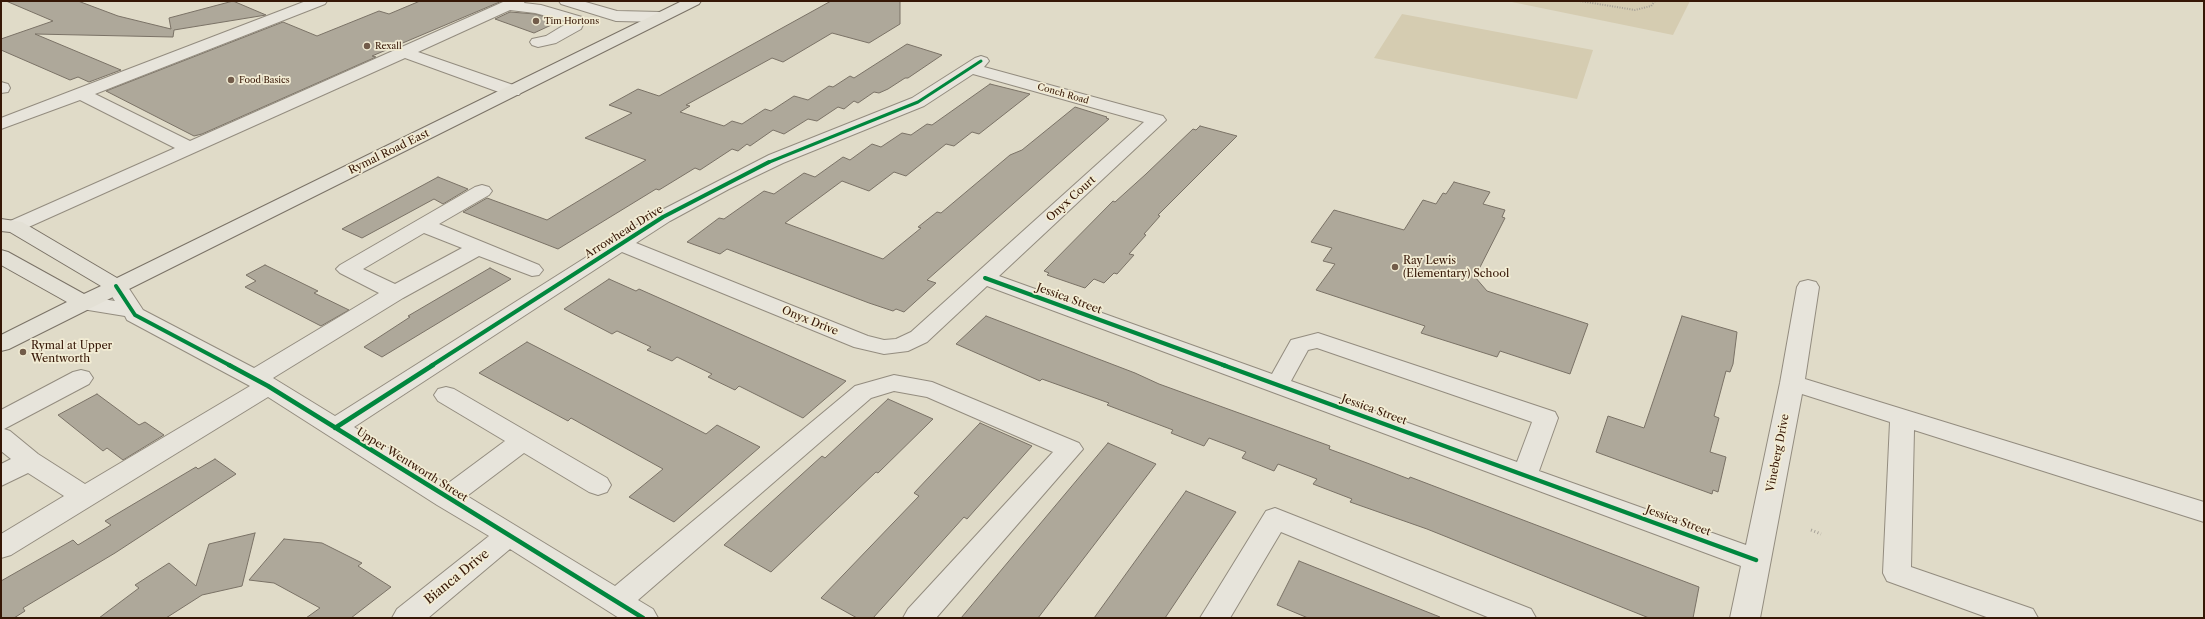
<!DOCTYPE html>
<style>
body{margin:0}
#map{position:relative;width:2205px;height:619px;overflow:hidden;background:#e0dbc8;font-family:"Libre Caslon Text",serif}
canvas{display:block}
.frame{position:absolute;inset:0;border:2px solid #361706;pointer-events:none}
</style>
<div id="map">
<canvas width="2205" height="619"></canvas>
<div class="frame"></div>
</div>
<script>
const c = document.querySelector('canvas').getContext('2d');
c.lineJoin = 'round';
function paint(path, color) { c.fillStyle = color; c.fill(path, 'evenodd'); }
const shape = rows => new Path2D(rows.map(r => 'M' + r).join(''));
function trace(path, color, width, dash) { c.strokeStyle = color; c.lineWidth = width; c.lineCap = dash ? 'butt' : 'round'; c.setLineDash(dash || []); c.stroke(path); }
function write(font, color, halo, rows, align = 'center') {
  c.font = font + ' "Libre Caslon Text",serif'; c.lineWidth = 3.5; c.setLineDash([]); c.textBaseline = 'middle'; c.strokeStyle = halo; c.fillStyle = color; for (const [text, x, y, turn = 0] of rows) {
    c.save(); c.translate(x, y); c.rotate((+turn || 0) * Math.PI / 180); c.textAlign = isNaN(turn) ? turn : align; if (halo) c.strokeText(text, 0, 0); c.fillText(text, 0, 0); c.restore();
  }
}
paint(shape([
 [1507,1,1690,1,1673,35],
 [1402,14,1593,50,1577,99,1374,58]
]), '#d5ccb1');
const building = shape([
 [6,1,78,1,118,16,171,29,169,18,233,1,266,15,174,30,173,37,35,34,121,70,89,82,78,77,70,80,1,50,1,39,53,21,6,1],
 [420,1,502,1,372,56,376,57,202,134,194,136,106,91,283,22,317,36,379,11,389,14,420,1],
 [831,1,900,1,900,24,869,43,832,33,783,62,772,58,686,105,690,106,680,112,724,126,732,121,742,124,765,109,771,111,794,96,808,100,829,86,833,87,850,76,854,78,907,44,942,55,908,78,905,78,888,89,879,93,874,92,858,103,854,101,844,109,838,107,817,121,808,119,784,134,773,130,750,146,747,144,738,151,732,149,700,170,695,168,659,190,656,189,558,249,463,212,487,198,547,220,646,160,585,138,632,113,609,105,638,89,659,96,831,1],
 [510,12,535,14,560,21,534,33,495,19,510,12],
 [990,84,1030,94,979,134,972,132,954,146,946,144,906,176,894,172,869,191,842,181,785,223,883,259,921,228,918,227,937,212,941,213,1010,155,1022,150,1075,107,1107,117,1106,118,1109,119,927,280,936,283,904,312,896,309,893,311,869,303,727,249,720,254,687,242,719,218,724,219,764,191,774,194,804,173,815,177,843,157,850,160,872,144,881,147,902,133,911,135,927,124,932,125,990,84],
 [1200,126,1237,136,1158,215,1160,216,1144,234,1146,235,1129,254,1134,255,1117,274,1114,273,1104,283,1094,279,1085,288,1047,275,1049,273,1044,271,1113,201,1115,202,1146,174,1193,129,1196,130,1200,126],
 [438,177,468,189,443,204,434,199,362,238,342,229,438,177],
 [1454,182,1490,192,1483,204,1505,210,1502,217,1505,218,1475,277,1487,291,1588,324,1570,374,1500,351,1497,357,1421,333,1425,326,1316,290,1335,264,1323,261,1332,248,1311,242,1334,210,1404,230,1423,200,1436,204,1443,193,1446,194,1454,182],
 [265,265,318,291,314,293,349,310,321,326,245,287,256,281,246,275,265,265],
 [490,268,511,279,382,357,364,347,410,317,408,316,490,268],
 [609,279,636,291,639,289,846,381,803,418,739,386,735,390,708,377,712,374,677,357,672,361,647,350,651,347,617,331,612,334,564,309,609,279],
 [986,316,1135,373,1159,384,1330,446,1329,449,1367,463,1409,479,1410,477,1699,587,1693,618,1649,618,1427,529,1350,502,1352,499,1313,484,1317,479,1278,464,1274,471,1242,458,1246,452,1209,438,1204,446,1171,433,1173,430,1107,405,1109,403,1042,379,1040,381,956,344,986,316],
 [1682,316,1737,332,1733,364,1730,372,1726,371,1714,416,1719,418,1710,452,1726,457,1718,492,1713,490,1712,494,1596,452,1608,416,1644,428,1682,316],
 [527,342,706,434,717,425,760,447,674,522,629,497,663,469,571,418,568,421,479,373,527,342],
 [97,394,139,425,145,422,164,435,123,460,107,448,103,451,58,415,97,394],
 [888,399,933,419,878,473,876,472,771,572,724,545,822,456,825,458,888,399],
 [980,423,1032,446,967,519,964,517,873,618,857,618,821,598,919,496,914,493,980,423],
 [1108,443,1156,464,1038,618,961,618,1108,443],
 [215,459,236,474,115,553,23,608,25,611,14,618,1,618,1,581,73,540,78,545,111,525,105,521,196,467,198,469,215,459],
 [1186,491,1236,512,1165,618,1094,618,1186,491],
 [255,533,242,586,202,595,166,618,99,618,139,588,135,585,169,563,196,586,209,544,255,533],
 [284,539,322,543,362,563,358,566,391,587,351,618,306,618,320,608,274,583,249,580,284,539],
 [1299,561,1440,617,1440,618,1308,618,1277,605,1299,561]
]);
paint(building, '#aea89a');
trace(building, '#7a7266', 1);
const minor = shape([
 [306,1,327,1,325,4,95,94,190,141,503,2,525,1,524,3,541,5,582,17,585,20,581,29,556,43,538,47,532,45,530,42,532,39,546,36,569,22,535,13,510,10,418,52,519,87,522,91,519,95,507,95,405,58,22,230,15,232,8,230,5,226,8,222,175,148,80,100,1,129,1,118,306,1],
 [559,1,582,1,617,11,661,12,666,14,669,17,666,20,661,22,616,21,561,4,559,1],
 [981,56,987,58,989,61,984,67,1163,116,1166,120,999,276,1272,374,1291,340,1318,333,1555,412,1558,418,1539,471,1746,545,1780,383,1797,287,1800,282,1808,280,1816,282,1819,287,1805,379,2204,502,2204,522,1914,430,1911,567,2033,609,2038,618,1989,618,1887,581,1883,573,1890,422,1802,394,1760,618,1730,618,1741,566,987,286,927,342,908,351,884,354,854,347,622,252,354,427,447,484,505,441,438,401,434,395,438,389,446,387,454,389,607,478,611,485,607,492,598,495,589,492,524,453,467,496,615,586,855,386,894,375,932,382,1079,443,1083,449,936,618,903,618,908,609,1053,452,927,397,894,391,871,398,638,600,653,609,658,618,619,618,510,549,428,618,392,618,397,609,489,536,437,505,268,397,11,555,1,558,1,534,64,496,28,473,1,486,1,464,11,459,1,451,1,410,73,372,81,370,89,372,93,378,89,384,4,429,10,431,38,454,85,484,250,386,127,320,125,316,76,308,73,303,76,298,84,296,115,301,105,286,108,281,116,279,124,281,143,310,254,368,379,293,340,273,336,269,340,265,475,187,482,185,489,187,492,191,489,195,439,224,539,265,543,270,539,275,532,276,479,256,403,298,273,378,335,416,656,213,769,155,912,98,975,58,981,56],
 [973,74,1144,122,911,332,896,339,884,340,868,336,636,243,670,221,729,189,783,163,924,106,973,74],
 [424,233,462,248,395,284,363,269,424,233],
 [1317,348,1532,422,1517,462,1291,381,1308,350,1317,348],
 [1,82,8,84,10,88,8,92,1,93,1,82],
 [1275,508,1531,609,1536,618,1490,618,1281,532,1230,618,1200,618,1266,511,1275,508]
]);
const major = shape([
 [682,1,701,1,699,4,9,349,1,351,1,335,67,302,1,265,1,250,8,252,84,294,101,286,10,232,1,231,1,219,22,222,117,278,682,1]
]);
trace(minor, '#938c7f', 2);
trace(major, '#7a7266', 2);
trace(shape([
 [1580,1,1635,10,1651,6,1655,1]
]), '#a5a097', 2, [1, 1.5]);
trace(shape([
 [1811,530,1821,534]
]), '#a5a097', 3, [1, 2.5]);
paint(minor, '#e7e4db');
paint(major, '#e3e0d5');
trace(shape([
 [767,163,918,102,981,61]
]), '#00873e', 3);
trace(shape([
 [985,278,1226,366],
 [116,286,135,315,231,366],
 [431,366,663,217,769,162]
]), '#00873e', 4);
trace(shape([
 [229,365,268,386,643,618],
 [1223,365,1756,560],
 [335,428,433,365]
]), '#00873e', 4.5);
for (const [x, y, r, color] of [
 [536,21,4,"#725c4a"],
 [367,46,4,"#725c4a"],
 [231,80,4,"#725c4a"],
 [1395,267,4,"#725c4a"],
 [23,352,4,"#725c4a"]
]) { const dot = new Path2D(); dot.arc(x, y, r, 0, 2 * Math.PI); c.fillStyle = color; c.fill(dot); trace(dot, '#f2ecd4', 1.5); }
write('9px', '#361706', '#f2ecd4', [
 ["Tim Hortons",544,21],
 ["Rexall",375,46],
 ["Food Basics",239,80]
], 'left');
write('9px', '#361706', '#f2ecd4', [
 ["Conch Road",1063,94,16]
]);
write('11px', '#361706', '#f2ecd4', [
 ["Rymal Road East",389,152,-26],
 ["Onyx Court",1071,199,-42],
 ["Arrowhead Drive",624,232,-32],
 ["Jessica Street",1069,299,20],
 ["Onyx Drive",810,321,22],
 ["Jessica Street",1374,410,20],
 ["Vineberg Drive",1778,453,-79],
 ["Upper Wentworth Street",412,465,32],
 ["Jessica Street",1678,521,20]
]);
write('11px', '#361706', '#f2ecd4', [
 ["Ray Lewis",1403,261],
 ["(Elementary) School",1403,274],
 ["Rymal at Upper",31,346],
 ["Wentworth",31,359]
], 'left');
write('13px', '#361706', '#f2ecd4', [
 ["Bianca Drive",457,577,-39]
]);
</script>
